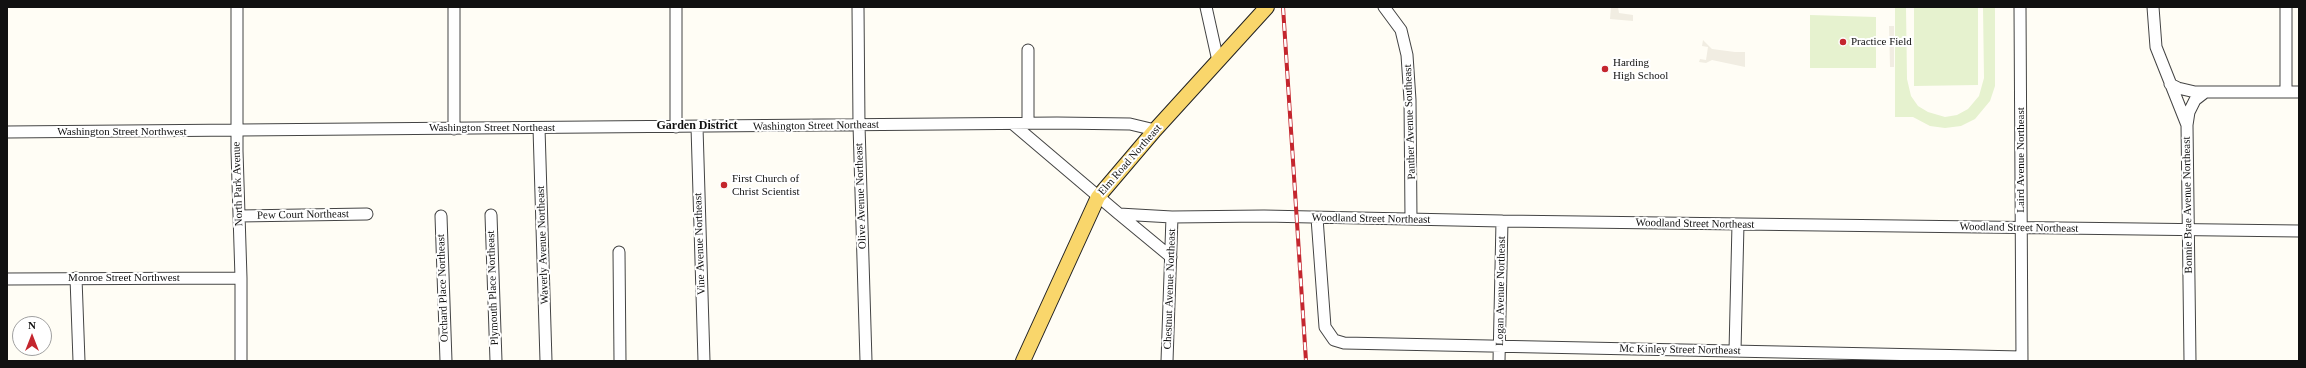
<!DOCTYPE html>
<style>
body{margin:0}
#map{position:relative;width:2306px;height:368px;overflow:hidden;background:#fffdf5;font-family:Georgia,serif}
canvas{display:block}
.frame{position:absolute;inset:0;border:8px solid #111;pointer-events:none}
.north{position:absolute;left:12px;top:316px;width:40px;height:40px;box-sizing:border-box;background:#fff;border:1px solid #a0a0a0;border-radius:50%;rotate:0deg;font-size:11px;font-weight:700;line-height:16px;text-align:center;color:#111}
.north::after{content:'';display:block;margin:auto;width:14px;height:18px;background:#c4262e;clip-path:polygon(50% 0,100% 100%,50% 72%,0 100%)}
</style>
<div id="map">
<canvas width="2306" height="368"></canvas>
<div class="frame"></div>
<div class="north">N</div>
</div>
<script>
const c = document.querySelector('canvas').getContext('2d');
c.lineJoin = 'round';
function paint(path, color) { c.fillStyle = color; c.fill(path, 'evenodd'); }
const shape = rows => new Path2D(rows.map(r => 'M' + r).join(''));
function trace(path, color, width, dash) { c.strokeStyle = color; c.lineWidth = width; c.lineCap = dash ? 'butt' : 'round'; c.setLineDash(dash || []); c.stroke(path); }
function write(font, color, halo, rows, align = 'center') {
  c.font = font + ' Georgia,serif'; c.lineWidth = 4; c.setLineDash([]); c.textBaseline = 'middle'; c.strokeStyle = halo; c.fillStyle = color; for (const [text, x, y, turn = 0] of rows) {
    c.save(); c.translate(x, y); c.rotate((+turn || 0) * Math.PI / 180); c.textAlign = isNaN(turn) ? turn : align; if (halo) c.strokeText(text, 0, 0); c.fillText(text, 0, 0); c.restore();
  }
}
paint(shape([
 [1895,7,1906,7,1907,79,1911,96,1918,106,1928,112,1945,117,1957,115,1968,109,1979,96,1984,78,1983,7,1995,7,1995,86,1990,101,1975,119,1961,126,1945,128,1930,126,1913,117,1895,117],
 [1914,7,1978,7,1978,85,1914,86],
 [1810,15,1876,17,1876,68,1810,68]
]), '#e6f2cf');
paint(shape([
 [1611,7,1618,7,1619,13,1633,15,1633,21,1610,19],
 [1889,26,1894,26,1894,67,1890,67],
 [1703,40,1712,49,1735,52,1745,52,1745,67,1712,60,1706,63,1699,62,1700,59,1706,60,1708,47,1702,46]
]), '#f1ede2');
const minor = shape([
 [237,7,237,151,241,278,241,361],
 [858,7,859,125,866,361],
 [1206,7,1218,61],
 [1384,7,1401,30,1407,55,1410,100,1411,219],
 [2020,7,2022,361],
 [2153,7,2156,47,2187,125,2190,361],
 [2286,7,2286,92],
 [1028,50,1028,123],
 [2170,84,2178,88,2195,92,2299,92],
 [1013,124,1119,214,1172,217,1264,216,1502,221,2299,231],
 [2187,125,2189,112,2195,100,2204,93],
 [676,127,676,7],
 [697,127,704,361],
 [539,128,546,361],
 [454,129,454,7],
 [7,132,1057,123,1130,124,1155,130],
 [1119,214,1171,257],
 [491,215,496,361],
 [239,216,367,214],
 [441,216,446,361],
 [1317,218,1325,327,1334,340,1344,343,2022,357],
 [619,252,620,361],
 [76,278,79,361],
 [7,279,241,278],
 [1735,351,1738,224],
 [1167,361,1172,217],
 [1499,361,1502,221]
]);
const major = shape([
 [1023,361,1098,197,1155,130,1267,7]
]);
trace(minor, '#444', 13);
trace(major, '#222', 16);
trace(minor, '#fff', 11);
trace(major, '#f9d66b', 14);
const rail = shape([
 [1283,7,1306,361]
]);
trace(rail, '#c4262e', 4);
trace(rail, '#fff', 2.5, [8]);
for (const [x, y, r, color] of [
 [1843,42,4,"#c4262e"],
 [1605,69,4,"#c4262e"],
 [724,185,4,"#c4262e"]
]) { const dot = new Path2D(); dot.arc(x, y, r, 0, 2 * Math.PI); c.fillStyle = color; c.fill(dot); trace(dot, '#fff', 1.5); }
write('11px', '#111', '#fff', [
 ["Practice Field",1851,42],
 ["Harding",1613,63],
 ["High School",1613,76],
 ["First Church of",732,179],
 ["Christ Scientist",732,192]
], 'left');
write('11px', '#111', '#fff', [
 ["Panther Avenue Southeast",1410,122,-92],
 ["Washington Street Northeast",816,126,-1],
 ["Washington Street Northeast",492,128],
 ["Washington Street Northwest",122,132],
 ["Elm Road Northeast",1130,160,-49],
 ["Laird Avenue Northeast",2021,160,-90],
 ["North Park Avenue",238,184,-92],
 ["Olive Avenue Northeast",861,196,-92],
 ["Bonnie Brae Avenue Northeast",2188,205,-91],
 ["Pew Court Northeast",303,215,-1],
 ["Woodland Street Northeast",1371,219,1],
 ["Woodland Street Northeast",1695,224,1],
 ["Woodland Street Northeast",2019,228,1],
 ["Vine Avenue Northeast",700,244,-92],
 ["Waverly Avenue Northeast",543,245,-92],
 ["Monroe Street Northwest",124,278],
 ["Orchard Place Northeast",443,288,-92],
 ["Plymouth Place Northeast",493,288,-92],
 ["Chestnut Avenue Northeast",1170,289,-88],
 ["Logan Avenue Northeast",1501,291,-89],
 ["Mc Kinley Street Northeast",1680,350,1]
]);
write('bold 12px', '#111', '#fff', [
 ["Garden District",697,126]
]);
</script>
